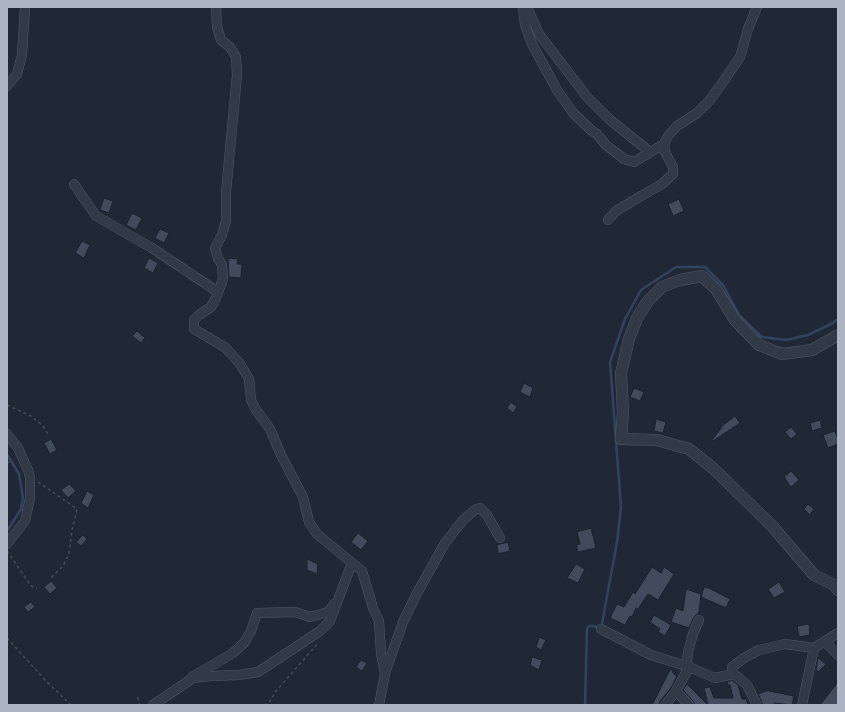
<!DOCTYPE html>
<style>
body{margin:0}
#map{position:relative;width:845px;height:712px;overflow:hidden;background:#202836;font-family:"DejaVu Sans",sans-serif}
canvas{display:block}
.frame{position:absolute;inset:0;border:8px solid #adb5c4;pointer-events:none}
</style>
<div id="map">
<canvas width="845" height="712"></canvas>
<div class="frame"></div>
</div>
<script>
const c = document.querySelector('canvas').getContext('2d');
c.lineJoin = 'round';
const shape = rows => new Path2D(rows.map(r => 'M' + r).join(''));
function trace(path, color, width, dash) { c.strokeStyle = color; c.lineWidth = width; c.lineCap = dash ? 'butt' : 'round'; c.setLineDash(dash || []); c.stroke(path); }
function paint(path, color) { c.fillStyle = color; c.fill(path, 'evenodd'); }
trace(shape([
 [7,454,19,474,23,498,21,509,7,531],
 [585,705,587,628,590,626,593,626,601,629,617,542,621,507,610,362,625,319,641,290,676,267,705,267,723,285,739,315,762,337,786,340,808,335,833,323,838,319]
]), '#33435d', 2.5);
const building = shape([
 [104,198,113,201,109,213,100,210,104,198],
 [679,199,684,211,673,216,668,204,679,199],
 [132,213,142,218,136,230,126,225,132,213],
 [160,229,169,233,164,243,155,238,160,229],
 [82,241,90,245,84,258,75,253,82,241],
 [149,258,158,263,153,273,144,268,149,258],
 [228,258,238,259,237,264,242,264,241,278,229,277,228,258],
 [137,331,145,338,141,343,132,336,137,331],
 [524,383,533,388,530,397,520,392,524,383],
 [634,388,644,392,640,401,630,397,634,388],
 [511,402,517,407,513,413,507,408,511,402],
 [735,416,740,423,713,441,712,440,722,427,722,426,735,416],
 [656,419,666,422,663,433,654,431,656,419],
 [820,420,822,428,812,431,810,423,820,420],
 [791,427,797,434,791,439,785,432,791,427],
 [835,431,838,439,838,444,828,448,823,435,835,431],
 [51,439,57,450,50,454,44,443,51,439],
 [791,471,799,480,791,487,784,477,791,471],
 [69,484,76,491,68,498,61,490,69,484],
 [87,491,94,495,88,508,81,503,87,491],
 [808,504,814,509,810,515,804,509,808,504],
 [591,528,596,548,578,552,576,545,580,544,577,532,591,528],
 [358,533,368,541,361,550,351,542,358,533],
 [83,535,87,539,81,546,76,542,83,535],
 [508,542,510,551,498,554,497,545,508,542],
 [307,559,318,564,317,574,307,570,307,559],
 [576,564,585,569,578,583,567,578,576,564],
 [652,567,661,573,664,567,674,574,658,600,648,594,638,609,636,608,632,617,630,616,625,625,610,618,617,604,624,607,633,592,635,594,652,567],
 [51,581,57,588,50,594,44,587,51,581],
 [779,582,785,592,774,598,768,589,779,582],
 [704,587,711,589,730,599,726,608,701,597,704,587],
 [686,589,701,594,699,612,694,617,689,628,671,622,676,608,683,611,686,589],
 [31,602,35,607,28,612,24,607,31,602],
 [654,615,671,625,665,636,658,632,660,629,650,622,654,615],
 [809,624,810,635,799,637,797,626,809,624],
 [539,637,546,640,541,650,536,647,539,637],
 [532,657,542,660,539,670,530,665,532,657],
 [818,658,826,664,818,672,816,669,818,658],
 [361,660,367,663,362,671,356,667,361,660],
 [671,668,674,674,677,676,671,688,660,701,659,705,652,705,671,668],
 [732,680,738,685,742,699,746,699,748,705,695,705,693,701,683,690,687,684,708,705,704,688,710,687,714,698,733,698,730,685,728,685,727,682,732,680],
 [838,682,838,705,820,705,838,682],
 [769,690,769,691,794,696,792,705,774,703,775,705,763,705,758,694,769,690]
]);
paint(building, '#414b5b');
trace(building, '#1b212d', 1);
const minor = shape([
 [216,7,217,27,221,40,230,47,236,57,237,75,226,192,226,221,222,235,215,248,218,258,222,265,223,279,216,298,211,307,199,315,194,320,194,329,226,348,240,364,249,379,251,400,256,410,270,429,281,455,303,497,309,522,317,534,362,571,373,608,379,621,381,653,385,674,379,705],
 [523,7,525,25,532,44,557,90,573,113,591,130,597,134,606,145,624,159,634,162,664,144],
 [527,7,539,34,587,97,609,119,650,152],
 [7,86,17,74,22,55,25,7],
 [74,184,96,216,152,248,218,292],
 [608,220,616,211,636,199,662,184,673,174,673,167,665,152,664,144,668,136,677,126,697,113,709,101,725,79,740,57,748,29,757,7],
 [7,434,18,448,28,470,30,477,30,498,25,521,7,544],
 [601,629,651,655,689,667,715,678,734,674,747,685,757,705],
 [825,642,838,655],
 [385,673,403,622,416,595,445,543,463,520,476,509,480,508,487,515,500,538],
 [734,674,732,671,732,667,744,658,759,650,785,644,814,648,838,633],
 [192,677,233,653,244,643,251,631,257,613,295,612,310,617,328,612,334,604],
 [676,691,689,705],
 [153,705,193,678,211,676,239,675,258,672,320,631,330,621,352,563],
 [665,705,676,691,689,667,687,663,688,652,693,634,699,620],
 [802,705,814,648]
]);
const tertiary = shape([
 [838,335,812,350,782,354,759,345,735,320,716,289,702,276,680,280,662,287,648,301,637,318,629,339,621,373,623,412,621,439,657,440,689,449,714,469,773,527,814,575,834,585,838,590]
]);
trace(minor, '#515865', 10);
trace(tertiary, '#515865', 12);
trace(shape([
 [7,405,31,416,43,426,48,434],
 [7,461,17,468],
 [38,482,77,509,72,530,69,554,63,566,51,578],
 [7,551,31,586,37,588],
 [7,638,46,681,71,705],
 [138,697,139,705],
 [264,705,269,703,276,691,319,642]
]), '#3f5155', 1.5, [3, 3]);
trace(minor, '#333a47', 9);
trace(tertiary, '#333a47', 11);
</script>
